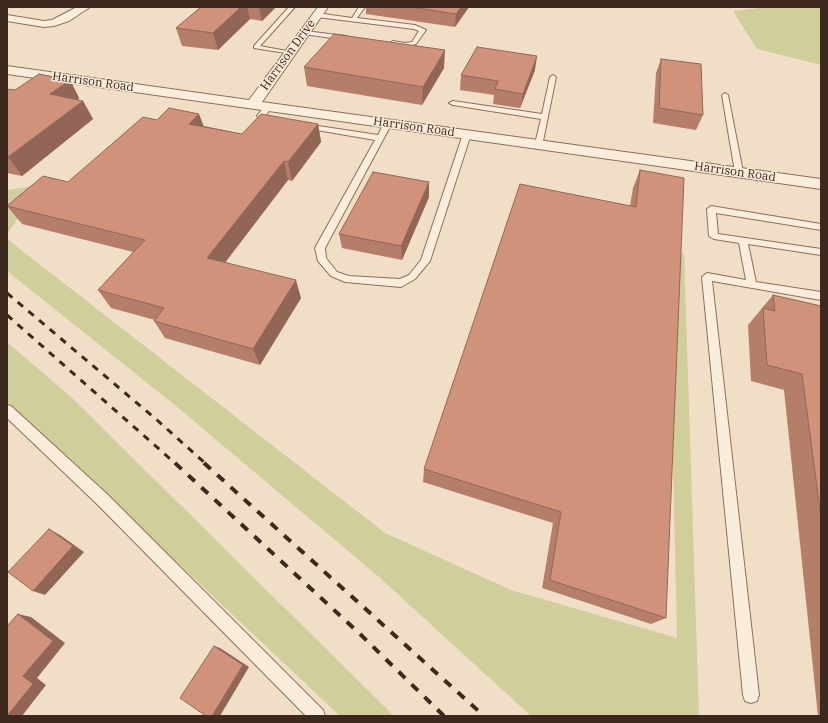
<!DOCTYPE html>
<style>
body{margin:0}
#map{position:relative;width:828px;height:723px;overflow:hidden;background:#f1dec7;font-family:"IBM Plex Serif",serif}
canvas{display:block}
.frame{position:absolute;inset:0;border:8px solid #3e291f;pointer-events:none}
</style>
<div id="map">
<canvas width="828" height="723"></canvas>
<div class="frame"></div>
</div>
<script>
const c = document.querySelector('canvas').getContext('2d');
c.lineJoin = 'round';
function paint(path, color) { c.fillStyle = color; c.fill(path, 'evenodd'); }
const shape = rows => new Path2D(rows.map(r => 'M' + r).join(''));
function trace(path, color, width, dash) { c.strokeStyle = color; c.lineWidth = width; c.lineCap = dash ? 'butt' : 'round'; c.setLineDash(dash || []); c.stroke(path); }
function write(font, color, halo, rows, align = 'center') {
  c.font = font + ' "IBM Plex Serif",serif'; c.lineWidth = 3; c.setLineDash([]); c.textBaseline = 'middle'; c.strokeStyle = halo; c.fillStyle = color; for (const [text, x, y, turn = 0] of rows) {
    c.save(); c.translate(x, y); c.rotate((+turn || 0) * Math.PI / 180); c.textAlign = isNaN(turn) ? turn : align; if (halo) c.strokeText(text, 0, 0); c.fillText(text, 0, 0); c.restore();
  }
}
paint(shape([
 [770,7,821,7,821,65,757,49,733,11],
 [41,185,7,234,7,190],
 [7,239,385,533,511,590,677,638,668,251,684,253,699,716,531,716,379,577,176,406,7,271],
 [7,342,72,398,394,716,340,716,7,402]
]), '#d0ce9a');
const service = shape([
 [289,7,295,7,260,46,292,52,292,54,254,48,254,46,289,7],
 [359,7,365,7,357,18,415,25,426,30,416,44,405,47,390,43,393,41,405,43,412,42,419,31,414,29,317,17,314,15,317,13,352,18,359,7],
 [305,31,346,36,349,38,346,40,303,34,302,33,305,31],
 [553,75,556,77,542,146,536,146,535,144,541,119,453,105,449,103,453,101,542,114,550,77,553,75],
 [725,93,728,95,743,172,739,174,735,172,722,95,725,93],
 [266,104,272,104,273,106,265,116,275,119,275,123,260,120,257,116,266,104],
 [385,121,391,121,392,123,325,248,326,258,337,272,349,276,400,279,409,275,421,260,463,134,467,132,471,134,430,261,415,279,401,287,345,282,331,276,318,261,315,248,375,140,305,128,301,126,305,124,378,135,385,121],
 [711,206,821,224,821,230,716,213,718,234,821,249,821,255,748,244,756,282,821,292,821,300,712,281,759,695,757,701,751,703,745,701,743,695,702,277,707,273,746,280,739,243,714,239,709,236,707,209,711,206],
 [7,405,11,406,108,495,323,710,325,716,306,716,98,505,7,418,7,405]
]);
const minor = shape([
 [77,7,90,7,69,21,54,26,44,27,7,21,7,15,44,21,52,20,77,7],
 [318,7,328,7,262,102,821,179,821,189,7,74,7,66,249,100,318,7]
]);
trace(service, '#8e6e5b', 2);
trace(minor, '#8e6e5b', 2);
paint(service, '#fbeddb');
paint(minor, '#fbeddb');
trace(shape([
 [7,293,157,420,206,464],
 [7,315,176,464]
]), '#3e291f', 3, [7, 7]);
trace(shape([
 [175,463,360,634,444,716],
 [204,463,484,716]
]), '#3e291f', 4, [9, 9]);
paint(shape([
 [201,7,276,7,262,21,250,19,218,50,182,46,176,28],
 [366,7,469,7,455,27,366,14],
 [661,59,703,115,696,130,653,123,656,73],
 [304,67,444,68,422,105,307,86],
 [535,70,520,108,493,104,494,95,460,90,461,75],
 [70,80,79,98,78,100,83,101,93,119,22,176,7,173,7,89,15,90],
 [157,120,204,126,242,134,318,124,321,142,292,181,288,180,225,262,301,298,260,365,165,338,154,321,155,320,111,308,98,290,133,252,22,224,7,206,68,182],
 [640,170,666,618,651,624,542,588,553,523,423,482,424,469,630,206,633,188],
 [429,182,429,197,402,260,342,248,339,234],
 [773,295,821,306,821,716,818,716,784,390,751,381,748,325]
]), '#b47e6a');
paint(shape([
 [241,7,247,7,250,19,218,50,213,33],
 [259,7,276,7,262,21],
 [461,7,469,7,455,27,456,14],
 [445,50,444,68,422,105,423,87],
 [537,56,535,70,520,108,523,94],
 [70,80,79,98,60,113,50,94],
 [83,101,93,119,22,176,8,157],
 [199,114,206,132,189,124],
 [318,124,321,142,292,181,288,162],
 [284,161,288,180,215,276,207,258],
 [429,182,429,197,402,260,401,246],
 [296,280,301,298,260,365,253,349],
 [49,529,60,535,84,552,45,595,33,591],
 [18,614,31,617,65,643,37,678,46,685,22,716,7,716,23,676],
 [214,646,220,648,249,667,220,716,212,716]
]), '#926656');
const building = shape([
 [201,7,241,7,213,33,176,28,201,7],
 [410,7,461,7,456,14,410,7],
 [334,34,445,50,423,87,304,67,334,34],
 [477,47,537,56,523,94,495,89,498,81,461,75,477,47],
 [661,59,701,64,703,115,659,108,661,59],
 [39,74,70,80,50,94,83,101,8,157,7,157,7,89,15,90,39,74],
 [169,108,199,114,189,124,242,134,261,114,318,124,288,162,284,161,207,258,296,280,253,349,154,321,164,308,98,290,145,240,7,206,43,176,68,182,143,117,157,120,169,108],
 [640,170,684,178,666,618,550,580,561,512,424,469,520,184,636,207,640,170],
 [373,172,429,182,401,246,339,234,373,172],
 [773,295,821,306,821,518,802,374,767,365,763,308,775,311,773,295],
 [49,529,73,546,33,591,8,572,49,529],
 [18,614,53,641,23,676,33,684,7,716,7,626,18,614],
 [214,646,243,665,212,716,206,716,180,698,214,646]
]);
paint(building, '#d1927b');
trace(building, '#926656', 1);
write('12px', '#3e291f', '#f8e9d7', [
 ["Harrison Drive",288,55,-54],
 ["Harrison Road",93,82,8],
 ["Harrison Road",414,127,8],
 ["Harrison Road",735,172,8]
]);
</script>
